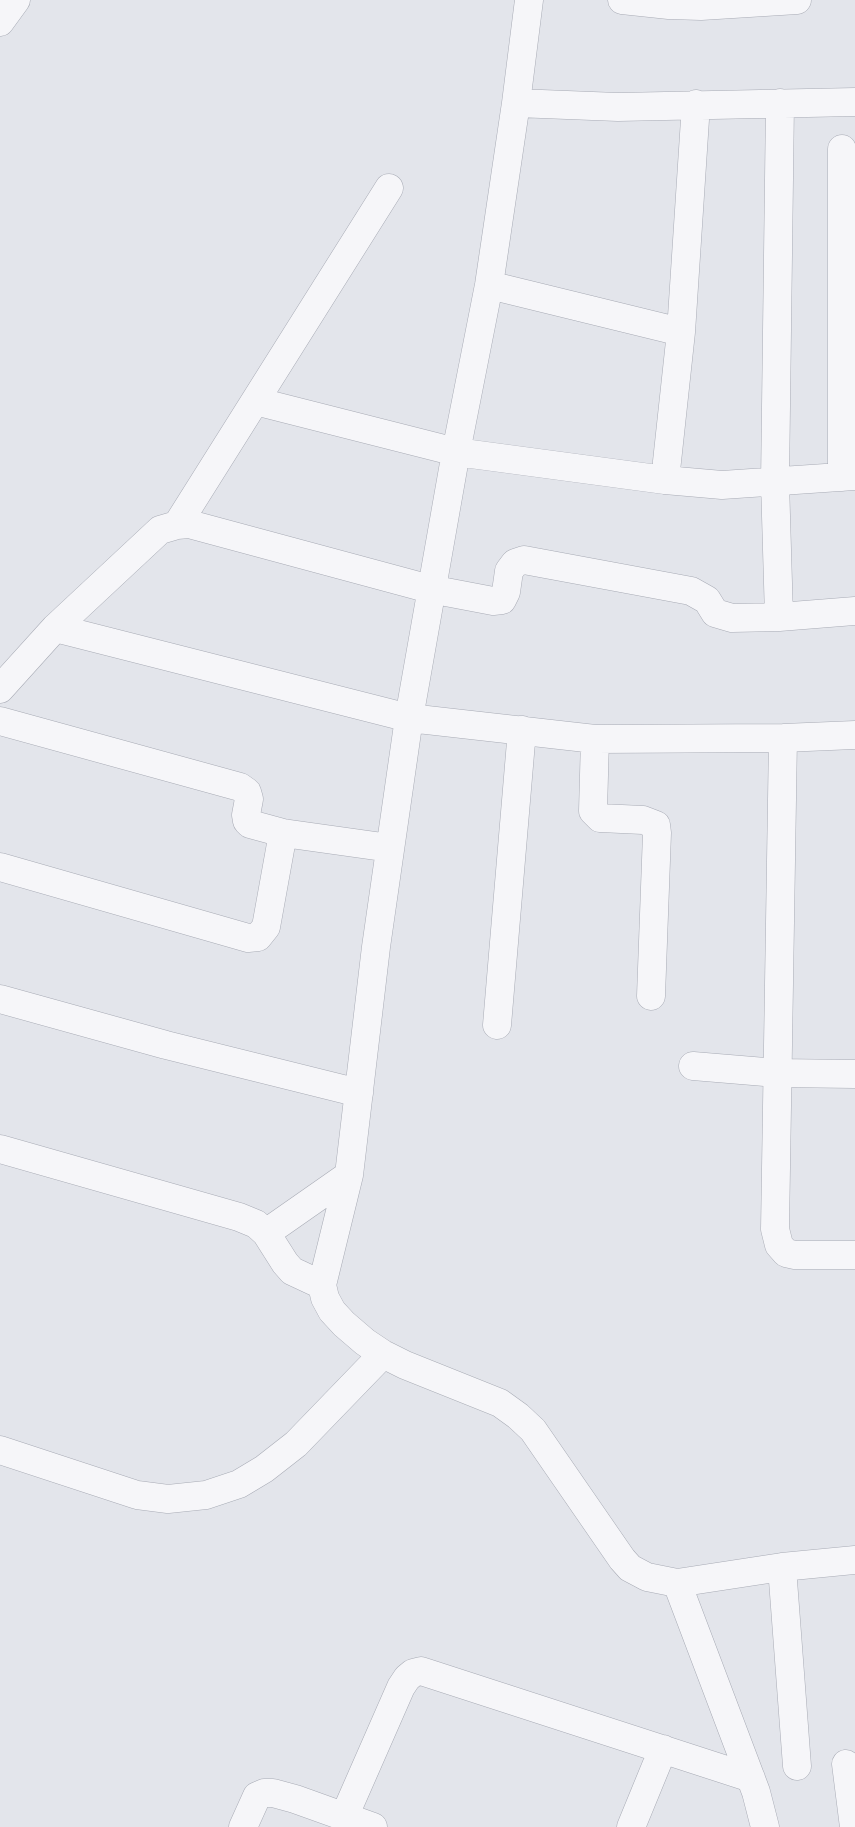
<!DOCTYPE html>
<style>
body{margin:0}
canvas{display:block;background:#e3e5eb}
</style>
<canvas width="855" height="1827"></canvas>
<script>
const c = document.querySelector('canvas').getContext('2d');
c.lineJoin = 'round';
const shape = rows => new Path2D(rows.map(r => 'M' + r).join(''));
function trace(path, color, width, dash) { c.strokeStyle = color; c.lineWidth = width; c.lineCap = dash ? 'butt' : 'round'; c.setLineDash(dash || []); c.stroke(path); }
const minor = shape([
 [529,0,516,103,489,285,456,452,409,718,376,947,349,1175,322,1285,325,1298,332,1311,344,1324,365,1342,383,1354,405,1365,500,1403,518,1416,533,1430,622,1559,630,1568,647,1577,677,1583,782,1567,855,1560],
 [622,0,669,5,701,6,797,0],
 [0,22,16,0],
 [516,103,618,107,855,102],
 [489,285,681,332],
 [255,401,456,452,665,480,722,485,855,476],
 [842,477,842,149],
 [665,480,681,332,696,104],
 [177,525,389,188],
 [779,617,775,482,780,103],
 [55,628,409,718,595,739,783,738,855,735],
 [0,689,55,628,160,530,177,525,189,524,430,589,493,601,502,600,506,592,509,571,515,563,524,560,691,591,707,600,715,613,732,618,779,617,855,611],
 [0,721,240,787,247,792,249,799,246,815,247,821,250,824,283,833,390,848],
 [783,738,775,1229,779,1245,786,1253,795,1255,855,1255],
 [595,739,593,811,600,818,643,820,656,825,657,833,651,996],
 [0,867,248,938,258,937,266,927,283,833],
 [0,999,166,1045,359,1093],
 [497,1025,522,730],
 [693,1066,777,1073,855,1074],
 [0,1149,239,1217,256,1224,266,1233,285,1263,292,1271,322,1285],
 [266,1233,349,1175],
 [0,1450,137,1495,168,1499,206,1495,239,1484,264,1469,296,1444,383,1354],
 [782,1567,797,1766],
 [677,1583,756,1792,765,1827],
 [846,1764,854,1827],
 [344,1817,401,1687,407,1678,413,1673,421,1671,751,1778],
 [243,1827,257,1796,264,1793,273,1793,295,1799,373,1827],
 [631,1827,663,1749]
]);
trace(minor, '#a8abb5', 29);
trace(minor, '#f6f6f9', 28);
</script>
